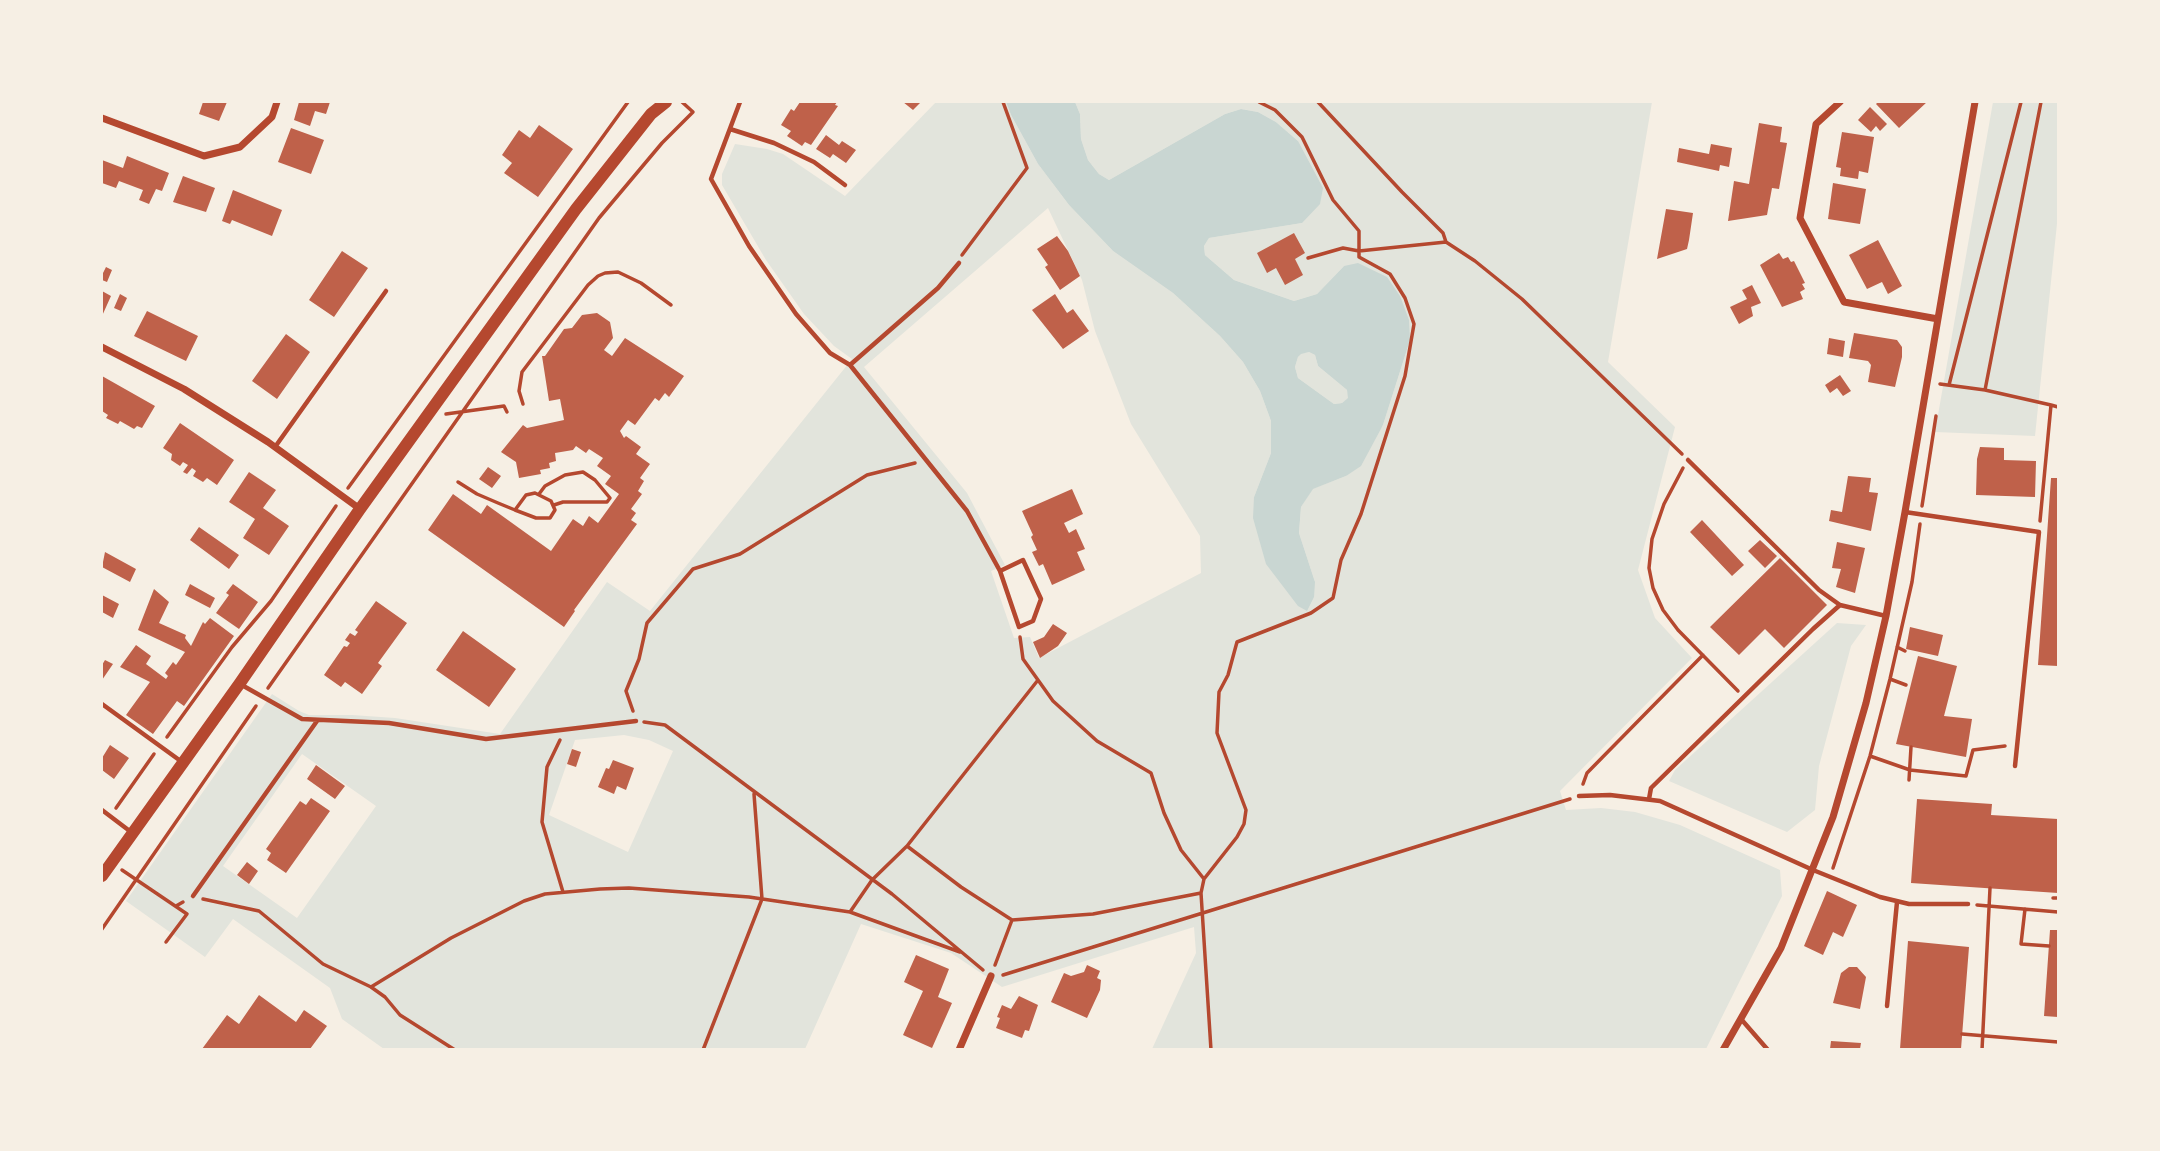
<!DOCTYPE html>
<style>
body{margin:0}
#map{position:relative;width:2160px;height:1151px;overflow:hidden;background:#f6efe4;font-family:Georgia,serif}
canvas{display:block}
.frame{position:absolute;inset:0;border:103px solid #f6efe4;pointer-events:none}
</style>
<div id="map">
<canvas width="2160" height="1151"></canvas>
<div class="frame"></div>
</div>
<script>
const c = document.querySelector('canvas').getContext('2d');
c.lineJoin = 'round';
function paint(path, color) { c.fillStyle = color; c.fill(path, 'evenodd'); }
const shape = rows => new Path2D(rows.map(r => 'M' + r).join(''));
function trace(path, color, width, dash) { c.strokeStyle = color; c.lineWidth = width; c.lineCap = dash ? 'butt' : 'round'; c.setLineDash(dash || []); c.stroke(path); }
paint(shape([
 [936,102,1006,102,1011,115,1038,164,1069,205,1113,251,1173,293,1220,336,1243,362,1260,391,1271,421,1271,453,1254,497,1315,582,1299,533,1301,507,1312,489,1346,476,1383,425,1410,340,1344,266,1317,294,1294,301,1234,280,1205,255,1204,246,1209,238,1302,223,1298,141,1276,122,1258,112,1241,109,1225,114,1109,180,1099,174,1088,160,1081,139,1080,114,1075,102,1652,102,1608,362,1675,427,1638,570,1655,618,1692,658,1560,791,1566,810,1601,808,1635,812,1680,825,1780,870,1782,896,1706,1049,1152,1049,1196,953,1194,927,1002,987,951,953,861,924,805,1049,384,1049,342,1019,330,988,233,919,205,957,126,901,272,694,299,711,309,715,352,715,395,718,500,734,607,582,650,611,852,359,834,346,804,314,766,260,722,185,722,174,735,144,767,149,783,154,845,196],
 [1048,208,1082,280,1095,331,1131,424,1200,536,1201,573,1039,658,1030,637,1014,638,991,571,1005,565,967,493,864,367],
 [624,735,649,740,673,751,628,852,549,815,575,740],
 [302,754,376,806,297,918,223,866],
 [1993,102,2058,102,2058,214,2035,436,1935,432],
 [1309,352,1315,355,1318,366,1347,390,1349,398,1342,403,1334,404,1298,378,1295,367,1298,357,1301,353],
 [1837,623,1866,625,1851,646,1819,766,1815,810,1787,832,1669,781,1675,770]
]), '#e2e4dc');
paint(shape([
 [1006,102,1075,102,1080,114,1081,139,1088,160,1099,174,1109,180,1225,114,1241,109,1258,112,1276,122,1298,141,1323,188,1320,204,1302,223,1209,238,1204,246,1205,255,1234,280,1294,301,1317,294,1344,266,1358,263,1387,277,1400,296,1409,320,1410,340,1383,425,1361,466,1346,476,1313,489,1301,507,1299,533,1315,582,1314,597,1307,611,1298,606,1266,564,1253,518,1254,497,1271,453,1271,421,1260,391,1243,362,1220,336,1173,293,1113,251,1069,205,1038,164,1011,115],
 [1309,352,1315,355,1318,366,1347,390,1348,398,1342,403,1334,404,1298,378,1295,367,1298,357,1301,354]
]), '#c9d6d2');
paint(shape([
 [203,102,227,102,219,121,199,114],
 [299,102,330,102,326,114,315,111,310,126,294,120],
 [800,102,837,102,835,105,838,106,811,145,805,142,802,146,787,136,791,131,781,125,791,109,794,111],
 [903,102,921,102,913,110],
 [1878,102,1927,102,1899,128,1876,104],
 [1870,107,1887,124,1880,131,1876,126,1871,132,1858,120],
 [1759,123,1782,127,1780,142,1787,143,1779,189,1772,188,1767,215,1728,221,1734,181,1749,184],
 [539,125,573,149,538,197,504,173,512,163,502,155,519,130,530,138],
 [291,128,324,140,311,174,278,162],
 [1842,132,1874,137,1868,173,1859,171,1858,179,1840,176,1841,168,1836,167],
 [826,135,839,145,842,141,856,150,846,163,833,154,830,158,816,149],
 [1711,144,1732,148,1729,167,1720,165,1719,171,1677,162,1679,148,1709,154],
 [127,156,169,173,162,191,156,189,149,204,139,200,143,190,119,181,116,188,102,183,102,160,123,168],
 [183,176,215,188,206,212,173,202],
 [1833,183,1866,189,1860,224,1828,219],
 [233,190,282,210,272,236,232,220,230,224,222,221],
 [1666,209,1693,213,1689,240,1687,249,1657,259],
 [1294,233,1305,253,1295,259,1303,275,1285,285,1276,268,1267,273,1257,253],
 [1057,236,1068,251,1080,276,1060,290,1045,267,1048,265,1037,249],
 [1878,240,1902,286,1888,294,1882,282,1867,289,1849,255],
 [342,251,368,268,334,317,309,300],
 [1779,253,1783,259,1788,257,1791,262,1794,261,1805,283,1802,284,1805,289,1800,292,1803,299,1782,307,1760,265],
 [106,267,112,270,107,282,102,280,102,272,103,273],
 [1752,285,1761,303,1751,307,1753,316,1739,324,1730,307,1747,299,1742,290],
 [102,291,111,296,102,316],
 [120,294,127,298,121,311,114,308],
 [1055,294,1067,313,1073,309,1089,331,1063,349,1032,310],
 [147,311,198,336,186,361,134,336],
 [597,313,610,322,613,338,604,350,612,356,625,338,684,376,669,397,665,393,659,401,655,398,635,425,628,420,620,431,624,438,626,436,641,447,636,454,650,464,640,478,644,481,638,491,642,494,631,509,636,513,631,520,637,524,574,610,575,611,564,627,428,530,453,494,481,514,487,505,551,551,573,519,583,526,589,516,598,523,619,494,605,484,611,476,597,466,603,458,589,449,586,453,576,446,573,450,555,453,556,461,549,463,550,468,540,470,541,474,519,478,516,462,501,452,523,425,527,428,564,420,560,399,549,401,542,356,545,356,564,329,572,328,582,315],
 [1854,333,1897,340,1902,347,1902,357,1895,387,1868,382,1871,365,1868,361,1849,358],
 [286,334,310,352,277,399,252,381],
 [1829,338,1845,341,1843,357,1827,354],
 [1840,375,1851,391,1843,396,1837,388,1830,393,1825,385],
 [102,376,155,406,142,428,137,426,134,429,120,421,118,424,106,418,108,415,102,411],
 [180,423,234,460,217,485,207,478,203,482,193,476,196,471,192,468,187,474,183,472,188,465,183,462,180,466,171,460,172,454,163,448],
 [1980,447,2004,448,2004,460,2036,461,2035,497,1976,495,1977,459],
 [488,467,501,476,492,488,479,479],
 [249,472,276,490,263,508,289,526,269,555,243,538,255,519,229,502],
 [1848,476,1871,478,1869,492,1878,493,1871,531,1829,521,1831,510,1842,512],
 [2051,478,2058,478,2058,666,2038,665],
 [1072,489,1083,514,1064,523,1069,533,1076,529,1085,549,1077,552,1085,570,1052,585,1043,564,1039,566,1032,552,1037,550,1031,537,1033,535,1022,511],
 [1702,520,1744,565,1732,576,1690,532],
 [199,527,239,555,229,569,190,540],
 [1760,540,1777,556,1765,568,1748,551],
 [1837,542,1865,548,1855,593,1836,587,1841,569,1832,568],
 [105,552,136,569,130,582,102,567],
 [1780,558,1827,605,1784,648,1765,629,1739,655,1710,627],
 [190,584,215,598,210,608,185,595],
 [233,584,258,602,239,629,216,613,229,595,226,593],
 [154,589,169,602,159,623,186,635,185,638,191,646,203,622,205,624,210,618,234,636,184,706,177,701,153,734,126,715,150,682,120,667,136,645,151,656,146,664,166,679,168,676,165,673,173,662,176,665,185,652,138,630],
 [102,595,119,604,113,618,102,612],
 [376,601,407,623,378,663,382,666,362,694,345,682,341,687,324,675,344,646,347,647,350,643,345,640,350,633,355,636,358,632,355,630],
 [1053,624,1067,633,1058,646,1040,658,1033,642,1044,637],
 [1910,627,1943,635,1938,656,1906,649],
 [463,631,516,669,489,707,436,670],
 [1918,656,1957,666,1944,716,1972,719,1966,757,1896,744],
 [105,660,113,664,102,680,102,665],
 [110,745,129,758,114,779,102,770,102,758],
 [572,749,581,752,576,767,567,764],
 [613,760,634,768,626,790,617,786,614,794,598,787,606,768,609,769],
 [316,765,345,786,335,799,307,779],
 [311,798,330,811,286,873,267,860,271,853,266,849,300,801,306,805],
 [1917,799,1992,804,1991,815,2058,819,2058,893,1911,883],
 [247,862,258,871,249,884,237,875],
 [1827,891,1857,905,1843,937,1833,932,1823,955,1804,946],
 [2050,930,2058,930,2058,1017,2044,1016],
 [1908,941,1969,947,1961,1049,1900,1049],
 [916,955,949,969,938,997,952,1003,932,1048,903,1035,923,991,904,982],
 [1087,965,1100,971,1097,978,1101,980,1100,990,1087,1018,1051,1002,1064,973,1071,976,1084,972],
 [1849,967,1857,967,1866,977,1860,1009,1833,1003,1841,973],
 [259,995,296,1022,304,1010,327,1026,310,1049,202,1049,227,1015,239,1024],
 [1019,996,1038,1005,1029,1031,1025,1030,1022,1038,996,1028,1000,1018,997,1017,1002,1005,1011,1009],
 [1831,1041,1861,1043,1860,1049,1830,1049]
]), '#bf614a');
trace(shape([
 [1318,102,1402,192,1443,233,1446,242,1475,261,1522,299,1682,454],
 [962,255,1027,168,1003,102],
 [1308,258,1343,248,1359,251,1446,242],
 [1940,384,1985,390,2051,405],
 [1949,385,2021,102],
 [1985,390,2041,102],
 [523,404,519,391,522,372,588,285,598,276,605,273,618,272,641,283,671,305],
 [446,414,504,406,507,412],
 [1683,468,1664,504,1652,539,1649,568,1653,588,1663,610,1678,630,1738,691],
 [458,482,477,494,498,503,515,510,536,518,550,518,555,510,551,501,535,493,526,495,515,510],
 [348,488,628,102],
 [539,494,545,486,565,475,583,472,595,480,610,498,607,502,563,502,554,505],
 [1922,506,1936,416],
 [2040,521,2051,405,2058,407],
 [1020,637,1023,659,1053,701,1097,741,1151,773,1164,813,1181,850,1204,879],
 [1897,647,1905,651],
 [1890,679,1906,685],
 [268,688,599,218,662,143,693,112,682,102],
 [633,711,626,691,639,659,647,623,693,569,740,554,867,475,915,463],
 [644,722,665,725,892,894,983,970],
 [167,737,232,647,271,601,336,506],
 [560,740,547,767,542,822,563,892],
 [1870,756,1910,770,1966,776,1973,750,2005,746],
 [1909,780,1911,747],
 [1583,784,1587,773,1703,655],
 [116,808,154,754],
 [907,846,1038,680],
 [1833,868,1870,756,1890,679,1912,582,1920,524],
 [122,870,187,914,166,942],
 [2053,898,2058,898],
 [203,899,259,911,323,964,371,987,385,997,400,1015,455,1050],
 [1977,905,2058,912],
 [176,906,183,902],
 [2025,909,2021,944,2049,946],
 [850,912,872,880,907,846,961,887,1012,920,1093,914,1201,893],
 [102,929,256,706],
 [995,965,1012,920],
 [1003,975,1570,799],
 [371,987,451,938,524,901,545,894,600,889,629,888,749,897,850,912,960,952],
 [1962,1034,2058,1042],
 [703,1050,762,899,754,794],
 [1211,1050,1201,893,1204,879,1237,837,1244,824,1246,810,1217,733,1219,692,1228,675,1237,642,1311,613,1333,598,1341,560,1361,514,1405,376,1414,324,1405,298,1390,274,1359,257,1359,231,1333,200,1302,137,1275,110,1259,102],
 [1982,1050,1990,888]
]), '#b5482f', 3.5);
trace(shape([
 [740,102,711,179,749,246,796,314,830,353,850,365,967,511,1000,571,1019,627,1033,621,1041,599,1023,560,1000,571],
 [730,129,774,143,814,162,845,185],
 [850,365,938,288,959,263],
 [275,447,386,291],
 [1688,460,1819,590,1840,605,1886,616],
 [1905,512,2039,532,2015,766],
 [240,684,302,719,389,723,486,739,636,721],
 [102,704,182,762],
 [1579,796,1610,795,1660,801,1813,870,1880,897,1909,904,1968,904],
 [1649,799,1651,788,1813,629,1840,605],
 [102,810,131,832],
 [193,896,317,721],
 [1887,1006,1897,902],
 [1741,1019,1768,1050]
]), '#b5482f', 4.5);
trace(shape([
 [1840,102,1816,124,1800,218,1844,302,1938,319],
 [102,118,204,156,240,147,272,117,277,102],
 [102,347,184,389,268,442,360,509],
 [959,1050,991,976],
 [1723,1050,1781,948,1833,817,1866,703,1886,616,1905,512,1975,102]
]), '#b5482f', 7);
trace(shape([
 [102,876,240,683,360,509,576,209,651,114,666,102]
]), '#b5482f', 12);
</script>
